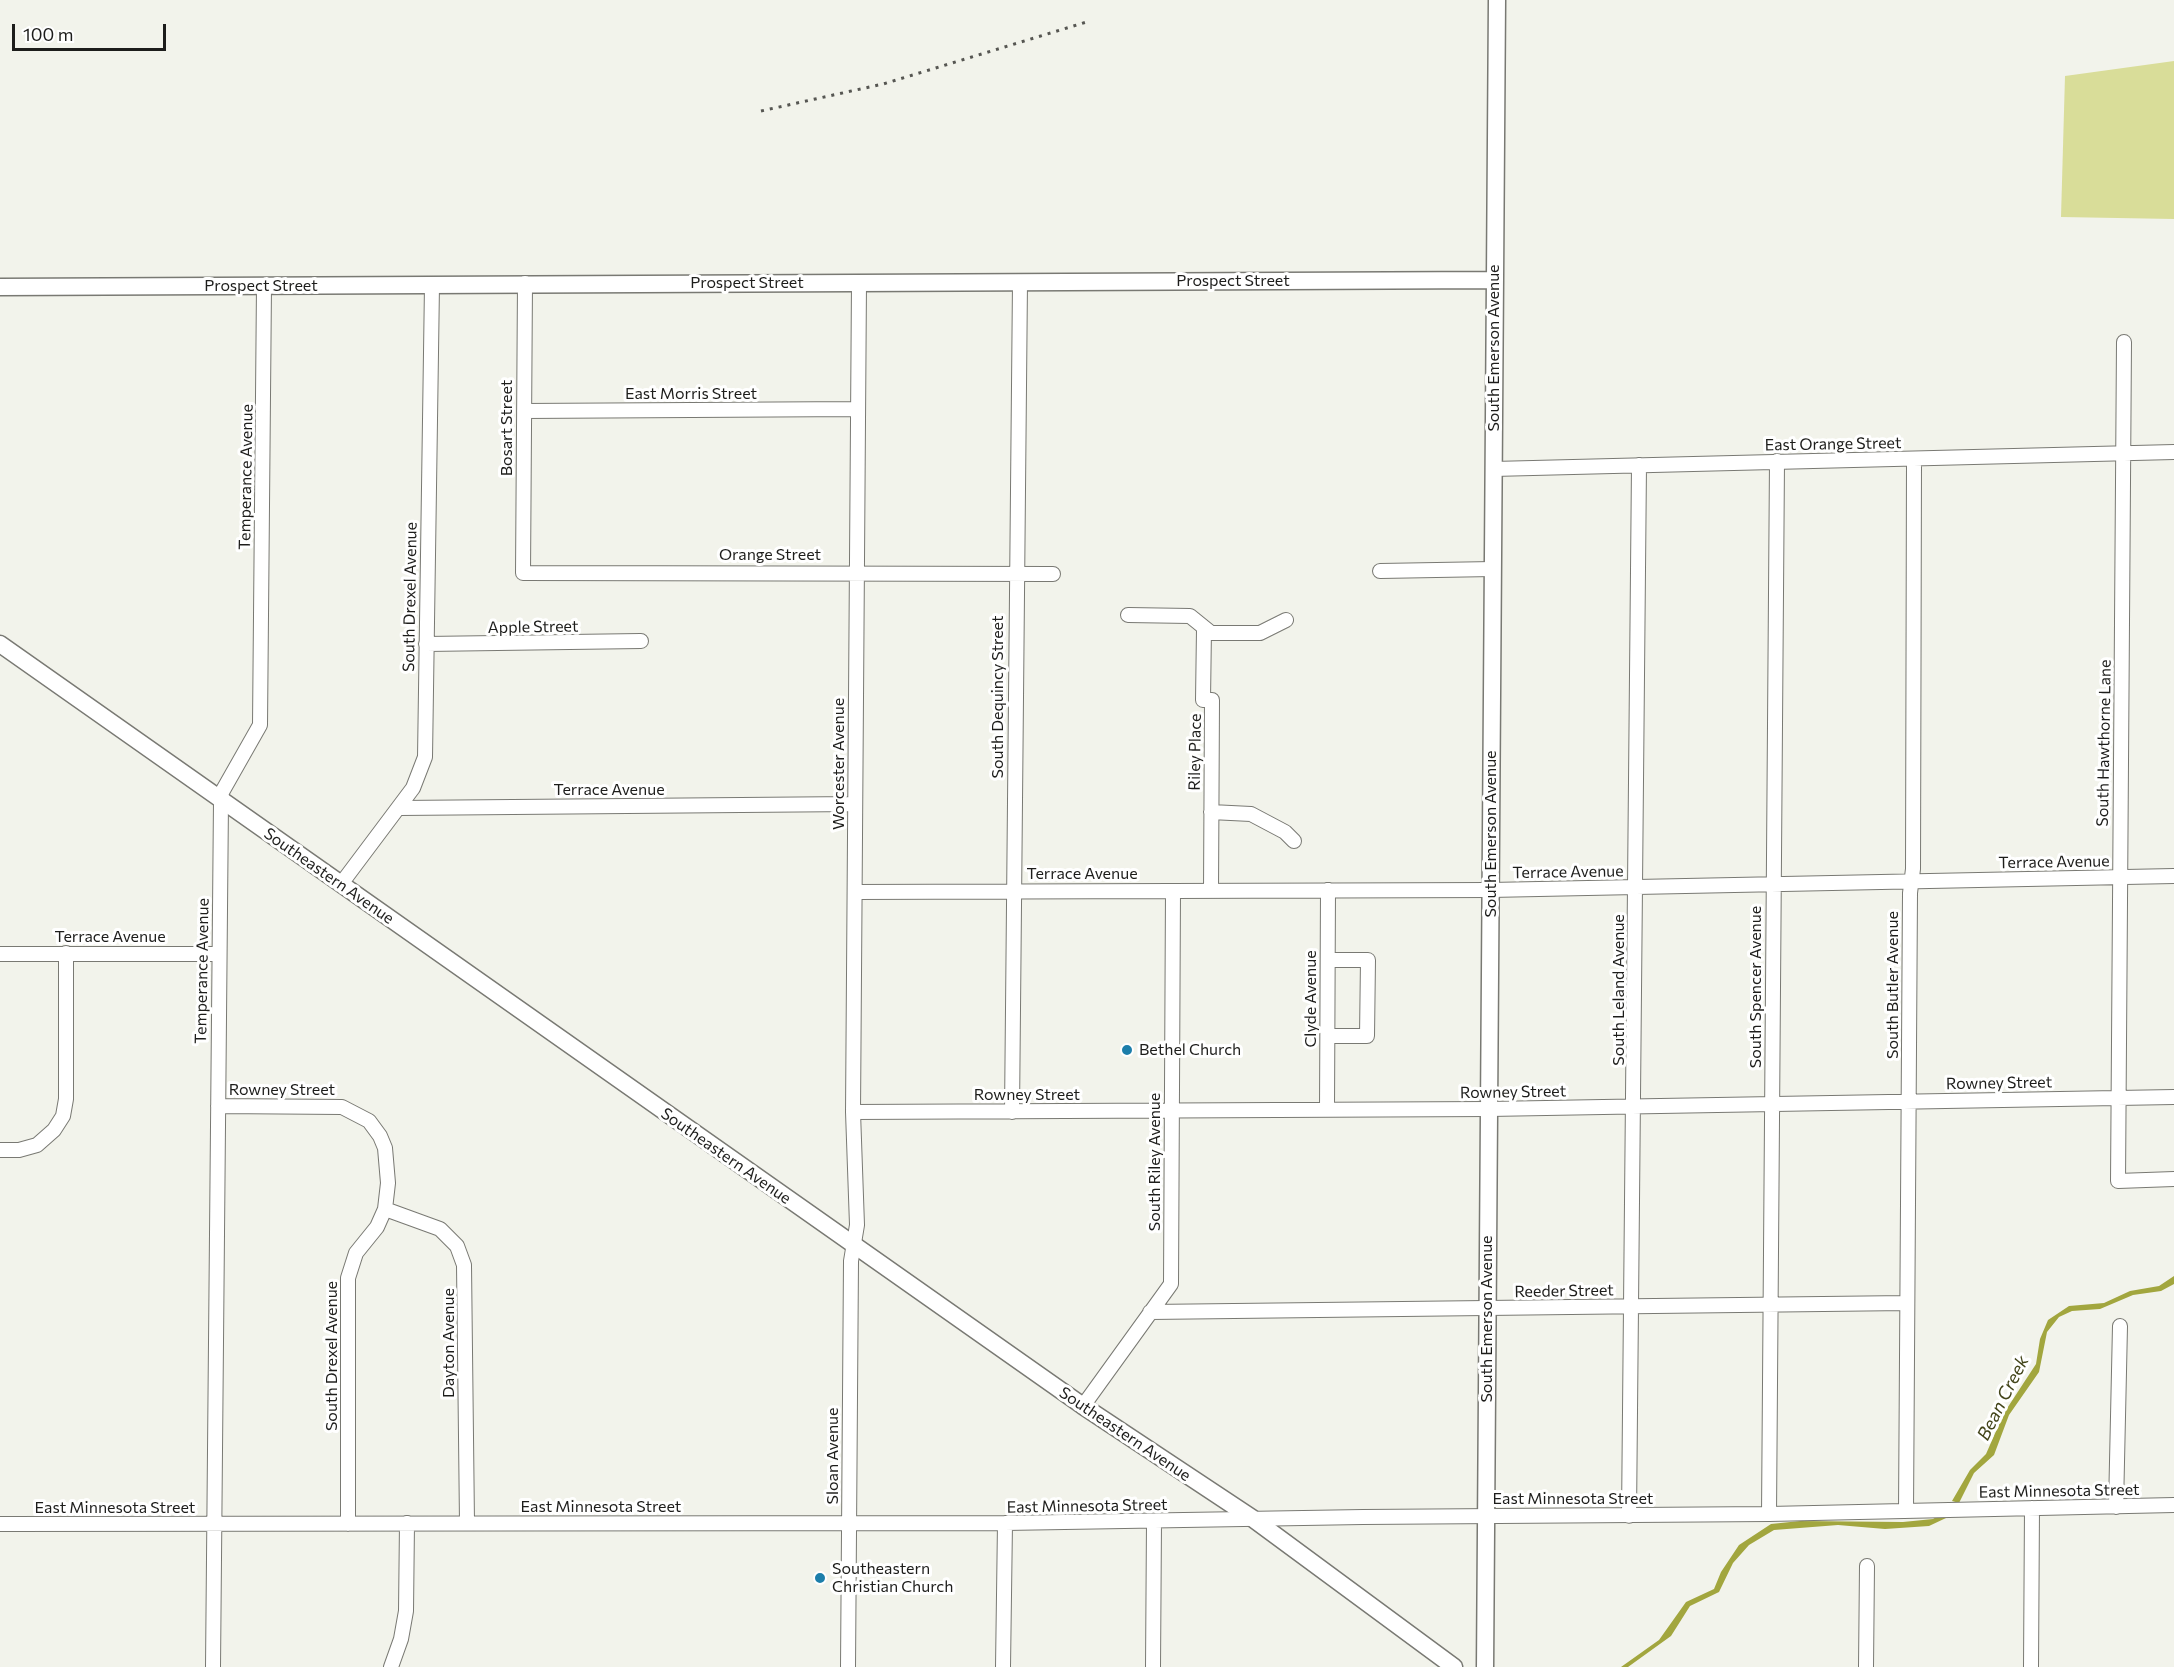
<!DOCTYPE html>
<style>
body{margin:0}
#map{position:relative;width:2174px;height:1667px;overflow:hidden;background:#f2f3eb;font-family:Commissioner,sans-serif}
canvas{display:block}
.scale{position:absolute;left:12px;top:24px;width:154px;height:27px;box-sizing:border-box;border:3px solid #1d1d1b;border-top:0;padding-left:8px;font-size:18px;line-height:21px;white-space:nowrap;color:#1d1d1b;-webkit-text-stroke:4px #fff;paint-order:stroke}
</style>
<div id="map">
<canvas width="2174" height="1667"></canvas>
<div class="scale">100 m</div>
</div>
<script>
const c = document.querySelector('canvas').getContext('2d');
c.lineJoin = 'round';
function paint(path, color) { c.fillStyle = color; c.fill(path, 'evenodd'); }
const shape = rows => new Path2D(rows.map(r => 'M' + r).join(''));
function trace(path, color, width, dash) { c.strokeStyle = color; c.lineWidth = width; c.lineCap = dash ? 'butt' : 'round'; c.setLineDash(dash || []); c.stroke(path); }
function write(font, color, halo, rows, align = 'center') {
  c.font = font + ' Commissioner,sans-serif'; c.lineWidth = 6; c.setLineDash([]); c.textBaseline = 'middle'; c.strokeStyle = halo; c.fillStyle = color; for (const [text, x, y, turn = 0] of rows) {
    c.save(); c.translate(x, y); c.rotate((+turn || 0) * Math.PI / 180); c.textAlign = isNaN(turn) ? turn : align; if (halo) c.strokeText(text, 0, 0); c.fillText(text, 0, 0); c.restore();
  }
}
paint(shape([
 [2174,61,2174,219,2061,217,2065,76]
]), '#d9dd99');
paint(shape([
 [2174,1276,2174,1284,2161,1291,2133,1295,2100,1309,2072,1311,2059,1317,2047,1332,2039,1372,2009,1415,1994,1455,1974,1473,1959,1503,1952,1501,1970,1470,1986,1454,2004,1413,2036,1364,2040,1339,2048,1320,2069,1306,2104,1303,2130,1291,2159,1286],
 [1941,1514,1946,1518,1929,1526,1885,1529,1838,1525,1774,1530,1749,1545,1733,1563,1719,1592,1690,1606,1671,1636,1628,1667,1621,1667,1659,1640,1686,1602,1714,1589,1721,1572,1739,1545,1771,1524,1800,1521,1903,1522,1933,1519]
]), '#a2a63e');
const minor = shape([
 [525,283,523,573,1053,574],
 [2124,342,2118,1181,2174,1179],
 [524,411,858,409],
 [1493,469,2174,452],
 [1380,571,1493,569],
 [1128,615,1190,616,1211,633,1260,633,1286,620],
 [1204,629,1203,700,1212,700,1211,890],
 [426,644,641,641],
 [399,808,855,804],
 [1211,812,1251,814,1285,832,1294,841],
 [341,884,413,788,425,757,432,285],
 [855,892,1490,890,2174,876],
 [0,954,219,954],
 [1328,1036,1367,1036,1368,960,1328,960],
 [218,1106,342,1107,369,1121,380,1136,385,1148,388,1183,385,1209,377,1227,356,1253,348,1278,348,1524],
 [1327,1109,1328,890],
 [853,1112,1489,1109,2174,1097],
 [1012,1112,1020,282],
 [0,1150,19,1150,37,1145,54,1130,63,1116,66,1099,66,953],
 [385,1209,440,1229,457,1246,464,1265,467,1523],
 [1150,1312,1907,1303],
 [1083,1406,1171,1284,1173,891],
 [2116,1507,2120,1326],
 [1906,1511,1910,893,1913,869,1914,459],
 [1769,1514,1777,461],
 [1629,1516,1639,465],
 [0,1524,1005,1523,1363,1517,1769,1514,2174,1505],
 [213,1667,221,801,222,792,260,725,264,286],
 [391,1667,401,1639,406,1611,407,1523],
 [848,1667,851,1261,857,1225,853,1112,859,283],
 [1003,1667,1005,1523],
 [1153,1667,1154,1522],
 [1866,1667,1867,1566],
 [2031,1667,2032,1508]
]);
const major = shape([
 [0,287,1495,280],
 [0,644,1083,1406,1252,1518,1454,1667],
 [1485,1667,1497,0]
]);
trace(minor, '#797973', 16);
trace(major, '#797973', 19);
trace(minor, '#fff', 14);
trace(major, '#fff', 16);
trace(shape([
 [761,111,883,84,1090,21]
]), '#565652', 3, [3, 6]);
for (const [x, y, r, color] of [
 [1127,1050,6,"#1c7eaa"],
 [820,1578,6,"#1c7eaa"]
]) { const dot = new Path2D(); dot.arc(x, y, r, 0, 2 * Math.PI); c.fillStyle = color; c.fill(dot); trace(dot, '#fff', 2); }
write('16px', '#1d1d1b', '#fff', [
 ["Prospect Street",1233,281],
 ["Prospect Street",747,283],
 ["Prospect Street",261,286],
 ["South Emerson Avenue",1494,348,-90],
 ["East Morris Street",691,394],
 ["Bosart Street",507,428,-90],
 ["East Orange Street",1833,444,-1],
 ["Temperance Avenue",246,477,-89],
 ["Orange Street",770,555],
 ["South Drexel Avenue",410,597,-89],
 ["Apple Street",533,627,-1],
 ["South Dequincy Street",998,697,-90],
 ["South Hawthorne Lane",2104,743,-89],
 ["Riley Place",1195,752,-89],
 ["Worcester Avenue",839,764,-90],
 ["Terrace Avenue",609,790],
 ["South Emerson Avenue",1491,834,-90],
 ["Terrace Avenue",2054,862,-1],
 ["Terrace Avenue",1568,872,-1],
 ["Terrace Avenue",1082,874],
 ["Southeastern Avenue",329,876,35],
 ["Terrace Avenue",110,937],
 ["Temperance Avenue",202,971,-89],
 ["South Butler Avenue",1893,985,-90],
 ["South Spencer Avenue",1756,987,-90],
 ["South Leland Avenue",1619,990,-90],
 ["Clyde Avenue",1311,999,-90],
 ["Rowney Street",1999,1083,-1],
 ["Rowney Street",282,1090],
 ["Rowney Street",1513,1092,-1],
 ["Rowney Street",1027,1095],
 ["Southeastern Avenue",726,1156,35],
 ["South Riley Avenue",1155,1162,-90],
 ["Reeder Street",1564,1291,-1],
 ["South Emerson Avenue",1487,1319,-90],
 ["Dayton Avenue",449,1343,-90],
 ["South Drexel Avenue",332,1356,-90],
 ["Southeastern Avenue",1125,1434,34],
 ["Sloan Avenue",833,1456,-90],
 ["East Minnesota Street",2059,1491,-1],
 ["East Minnesota Street",1573,1499],
 ["East Minnesota Street",1087,1506,-1],
 ["East Minnesota Street",601,1507],
 ["East Minnesota Street",115,1508]
]);
write('16px', '#1d1d1b', '#fff', [
 ["Bethel Church",1139,1050],
 ["Southeastern",832,1569],
 ["Christian Church",832,1587]
], 'left');
write('italic 18px', '#424419', '#fff', [
 ["Bean Creek",2003,1398,-63]
]);
</script>
